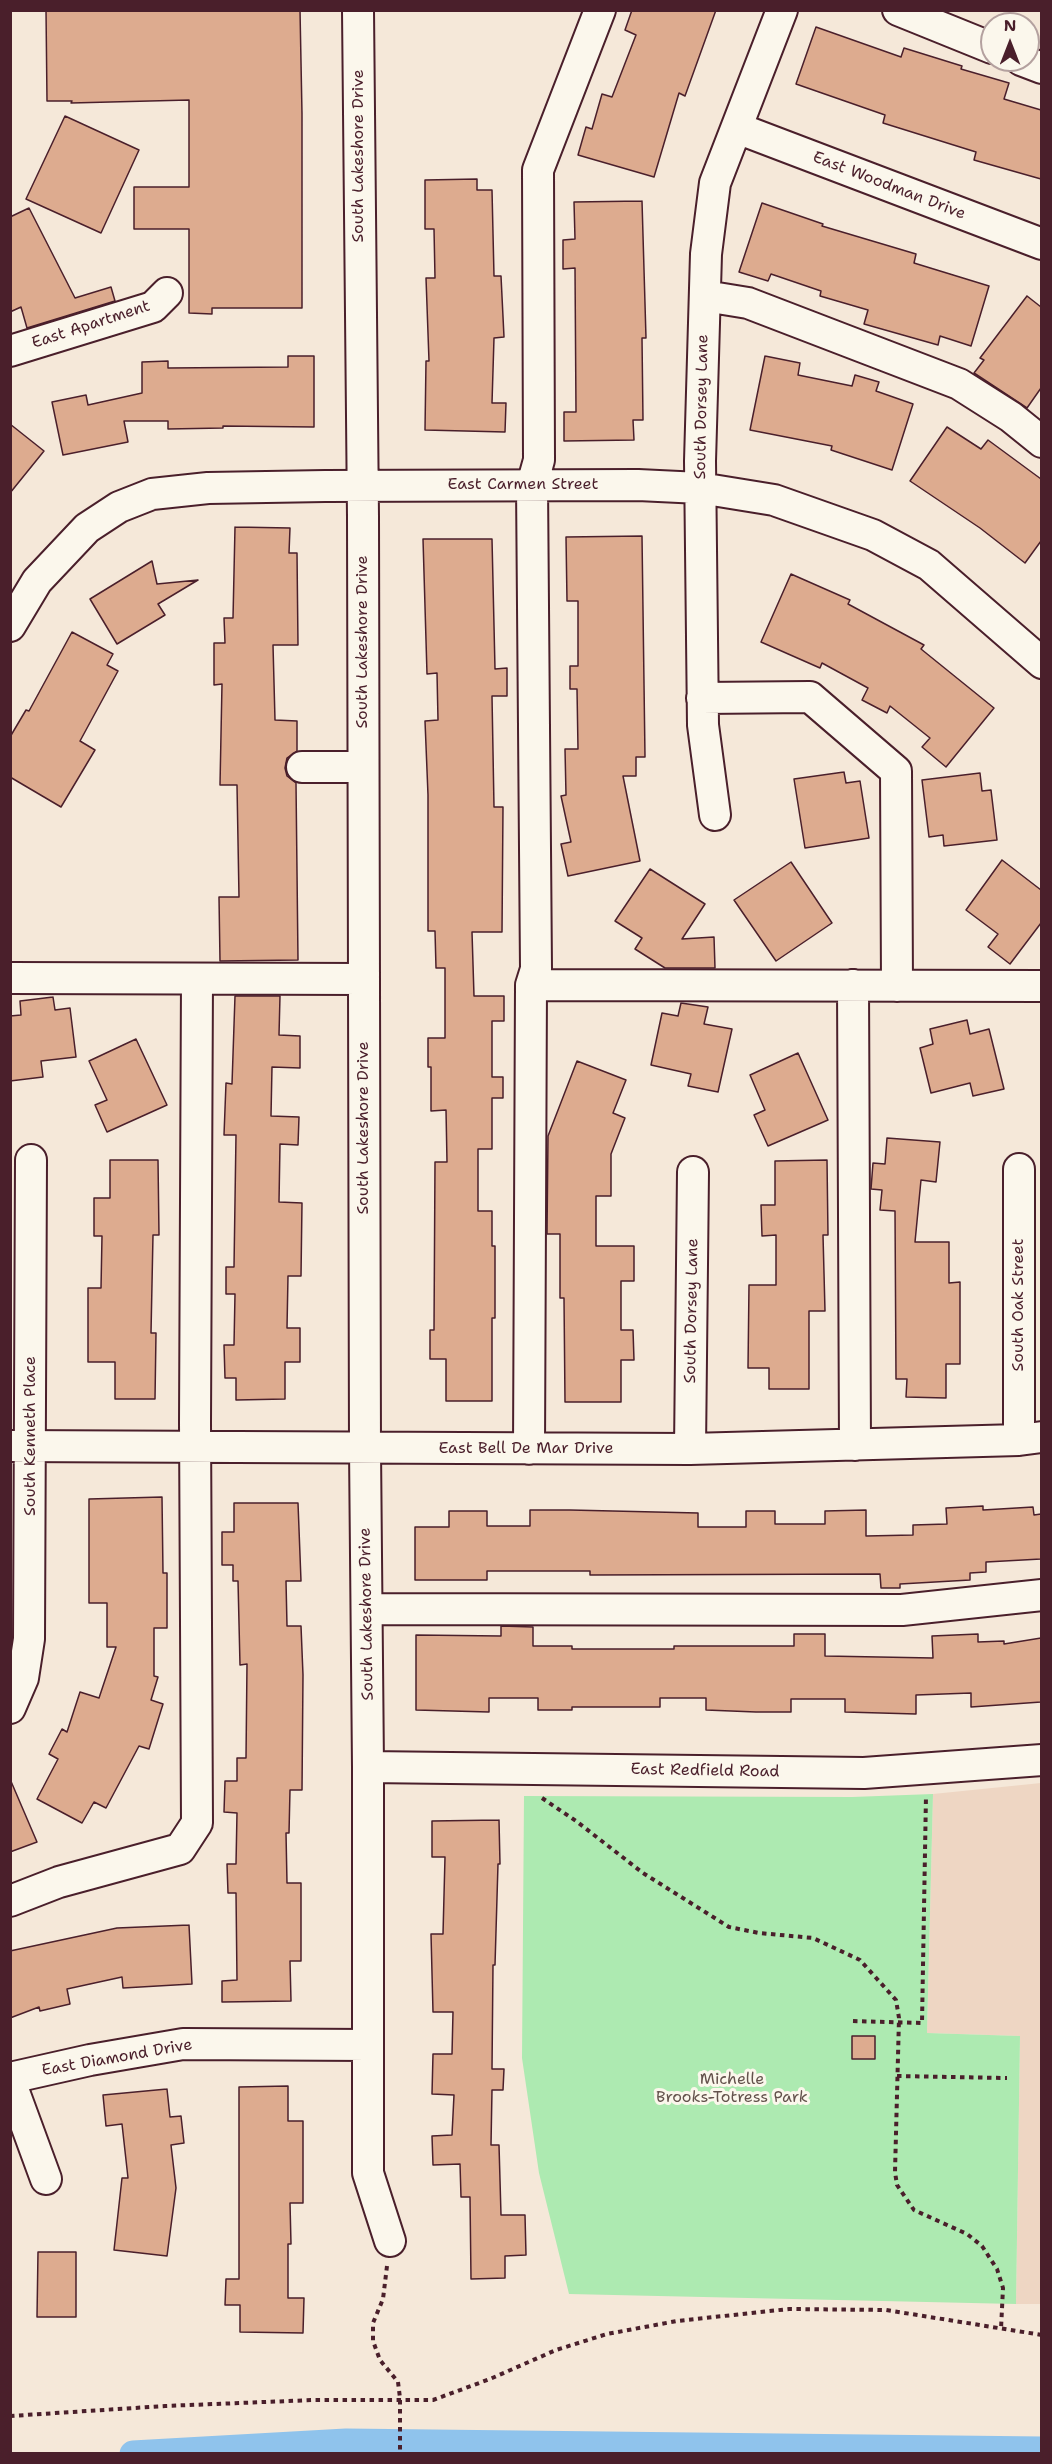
<!DOCTYPE html>
<style>
body{margin:0}
#map{position:relative;width:1052px;height:2464px;overflow:hidden;background:#f5e8d9;font-family:"Shantell Sans",sans-serif}
canvas{display:block}
.frame{position:absolute;inset:0;border:12px solid #4a1f2b;pointer-events:none}
.north{position:absolute;left:980px;top:12px;width:60px;height:60px;box-sizing:border-box;background:#fbf7ec;border:2px solid #b4a19f;border-radius:50%;rotate:0deg;font-size:16px;font-weight:700;line-height:24px;text-align:center;color:#4a1f2b}
.north::after{content:'';display:block;margin:auto;width:21px;height:27px;background:#4a1f2b;clip-path:polygon(50% 0,100% 100%,50% 72%,0 100%)}
</style>
<div id="map">
<canvas width="1052" height="2464"></canvas>
<div class="frame"></div>
<div class="north">N</div>
</div>
<script>
const c = document.querySelector('canvas').getContext('2d');
c.lineJoin = 'round';
function paint(path, color) { c.fillStyle = color; c.fill(path, 'evenodd'); }
const shape = rows => new Path2D(rows.map(r => 'M' + r).join(''));
function trace(path, color, width, dash) { c.strokeStyle = color; c.lineWidth = width; c.lineCap = dash ? 'butt' : 'round'; c.setLineDash(dash || []); c.stroke(path); }
function write(font, color, halo, rows, align = 'center') {
  c.font = font + ' "Shantell Sans",sans-serif'; c.lineWidth = 6; c.setLineDash([]); c.textBaseline = 'middle'; c.strokeStyle = halo; c.fillStyle = color; for (const [text, x, y, turn = 0] of rows) {
    c.save(); c.translate(x, y); c.rotate((+turn || 0) * Math.PI / 180); c.textAlign = isNaN(turn) ? turn : align; if (halo) c.strokeText(text, 0, 0); c.fillText(text, 0, 0); c.restore();
  }
}
paint(shape([
 [1041,1783,1041,2304,1016,2304,1020,2036,927,2033,933,1794]
]), '#eed6c3');
paint(shape([
 [933,1794,927,2033,1020,2036,1016,2304,569,2294,539,2173,522,2058,524,1796,852,1797]
]), '#adeab1');
trace(shape([
 [133,2454,346,2442,1042,2450]
]), '#8fc3ec', 27);
const building = shape([
 [46,10,300,10,302,114,302,308,212,308,212,314,189,313,189,229,134,229,134,187,189,187,189,100,71,103,72,101,47,101,46,10],
 [632,10,716,10,685,96,679,93,654,177,578,155,586,127,592,129,602,94,612,97,636,35,625,30,632,10],
 [816,27,901,57,904,48,962,66,961,69,1009,83,1004,99,1041,110,1041,179,974,160,976,152,883,123,885,115,796,84,816,27],
 [65,116,139,150,101,233,26,199,65,116],
 [477,179,477,190,492,190,494,276,501,276,504,337,494,338,492,403,506,403,505,432,425,430,426,361,429,361,426,278,435,278,434,229,425,229,425,180,477,179],
 [642,201,646,338,642,338,643,420,633,420,634,440,564,441,564,412,576,412,575,268,563,269,563,240,575,239,574,202,642,201],
 [762,203,823,224,822,226,916,254,914,263,989,286,971,346,940,336,938,345,864,324,868,310,820,296,821,291,771,274,768,281,739,272,762,203],
 [29,208,75,298,111,287,115,301,27,328,21,307,10,312,10,217,29,208],
 [1027,296,1041,307,1041,388,1027,408,974,373,984,360,980,358,1027,296],
 [288,356,314,356,314,427,223,426,223,428,168,429,168,421,124,421,128,442,63,455,52,402,86,395,88,405,142,393,142,362,168,361,168,368,288,367,288,356],
 [765,356,800,363,798,375,852,386,855,375,879,382,876,391,913,404,892,470,831,450,832,446,750,430,765,356],
 [10,424,44,451,10,493,10,424],
 [947,427,981,449,988,440,1041,479,1041,541,1025,563,980,528,910,481,947,427],
 [235,527,290,528,289,553,297,553,298,645,273,645,275,720,297,721,297,751,287,758,285,768,287,776,296,783,298,960,220,961,219,897,239,897,237,785,220,785,222,684,214,685,214,643,225,643,224,618,233,618,235,527],
 [642,536,645,757,636,757,636,776,623,776,640,861,568,876,561,844,571,842,561,796,566,795,565,749,578,749,577,689,570,689,570,666,578,666,578,601,567,601,566,537,642,536],
 [423,539,492,539,495,669,507,668,507,696,492,696,494,807,503,807,502,932,472,932,474,996,504,996,504,1021,492,1021,492,1077,503,1077,503,1098,492,1098,492,1149,478,1149,478,1211,492,1211,492,1246,495,1246,495,1318,492,1318,492,1401,446,1401,446,1359,430,1359,430,1330,434,1330,435,1162,447,1162,446,1110,431,1111,431,1067,428,1067,428,1038,445,1038,445,968,436,968,435,931,428,931,428,795,425,721,438,720,437,673,427,674,423,539],
 [152,561,157,584,198,580,158,604,165,615,117,644,90,599,152,561],
 [791,574,850,600,848,604,924,645,921,649,994,708,946,767,922,747,930,738,890,706,887,713,862,700,868,688,822,663,820,668,761,642,791,574],
 [72,632,113,654,107,665,118,671,80,741,95,750,61,807,10,777,10,737,26,710,29,711,72,632],
 [844,772,846,783,860,781,869,838,805,848,794,779,844,772],
 [980,773,982,791,991,790,997,840,944,846,943,835,929,837,922,780,980,773],
 [1002,860,1041,890,1041,923,1010,964,988,947,998,934,966,910,1002,860],
 [791,862,832,923,776,961,734,900,791,862],
 [650,869,705,904,682,939,714,937,715,968,665,968,635,949,642,938,615,921,650,869],
 [235,996,280,996,279,1035,300,1036,300,1068,272,1067,271,1116,299,1117,298,1145,280,1144,279,1202,302,1203,301,1276,288,1276,287,1328,300,1328,300,1362,285,1362,285,1399,236,1400,236,1378,225,1378,224,1345,234,1345,235,1294,226,1294,226,1267,234,1267,236,1135,224,1135,226,1083,232,1084,235,996],
 [53,997,55,1010,70,1008,76,1057,41,1061,43,1077,10,1081,10,1016,21,1015,20,1001,53,997],
 [681,1003,708,1007,704,1024,732,1029,718,1092,688,1086,691,1074,651,1065,662,1013,678,1016,681,1003],
 [967,1020,970,1034,989,1029,1004,1089,973,1096,970,1083,931,1093,920,1048,933,1044,930,1029,967,1020],
 [136,1039,167,1105,107,1132,95,1105,107,1100,89,1061,136,1039],
 [798,1053,828,1120,768,1146,754,1115,765,1110,750,1075,798,1053],
 [577,1061,626,1080,613,1113,625,1118,611,1154,611,1196,596,1196,596,1246,634,1246,634,1281,621,1281,621,1330,633,1330,634,1360,621,1360,621,1402,565,1402,564,1298,560,1298,560,1234,547,1234,548,1136,577,1061],
 [887,1138,940,1142,936,1182,921,1180,915,1242,949,1242,949,1283,960,1282,960,1364,946,1364,946,1398,906,1397,907,1379,896,1379,895,1211,880,1210,882,1190,871,1189,873,1163,885,1164,887,1138],
 [110,1160,158,1160,159,1235,153,1235,151,1333,156,1333,155,1399,115,1399,115,1362,88,1362,88,1288,101,1288,102,1236,94,1236,94,1198,110,1198,110,1160],
 [827,1160,828,1235,823,1235,825,1311,809,1311,809,1389,769,1389,769,1368,748,1368,749,1285,776,1285,776,1235,762,1236,761,1205,775,1205,775,1161,827,1160],
 [162,1497,163,1573,167,1573,167,1628,154,1628,154,1676,158,1677,151,1700,163,1704,149,1749,139,1746,106,1808,94,1802,82,1823,37,1799,58,1759,49,1754,62,1729,67,1732,80,1692,99,1698,116,1647,107,1647,107,1603,89,1603,89,1499,162,1497],
 [234,1503,298,1503,301,1581,286,1581,287,1626,301,1626,303,1675,302,1790,290,1790,289,1833,286,1833,287,1883,301,1883,301,1961,290,1961,291,2001,222,2002,222,1981,237,1980,236,1893,228,1893,227,1864,236,1864,237,1813,224,1812,225,1781,237,1781,237,1758,246,1758,247,1664,240,1665,238,1581,233,1581,233,1565,222,1565,222,1532,234,1532,234,1503],
 [983,1506,983,1510,1033,1507,1034,1515,1041,1514,1041,1559,986,1562,986,1572,970,1573,970,1580,900,1584,900,1588,881,1588,880,1574,590,1575,590,1571,487,1571,487,1580,415,1580,415,1527,449,1527,449,1511,487,1511,487,1526,530,1526,530,1510,570,1510,698,1513,698,1527,746,1527,746,1511,775,1511,775,1524,825,1524,825,1511,866,1510,866,1536,913,1535,913,1525,947,1524,946,1508,983,1506],
 [501,1626,533,1627,533,1646,572,1646,572,1649,674,1649,674,1646,794,1646,794,1634,825,1634,825,1656,933,1658,932,1636,978,1634,978,1642,1004,1641,1004,1644,1041,1638,1041,1702,971,1707,971,1693,916,1695,916,1714,845,1712,845,1699,791,1699,791,1712,756,1712,706,1710,706,1698,660,1698,660,1707,572,1707,572,1710,538,1710,538,1698,489,1698,489,1712,416,1710,416,1635,501,1636,501,1626],
 [10,1779,37,1842,10,1852,10,1779],
 [499,1820,500,1864,498,1864,495,1965,493,1965,492,2069,504,2069,503,2090,492,2090,491,2145,499,2145,501,2215,525,2215,526,2255,505,2256,505,2278,471,2279,470,2197,461,2197,460,2164,433,2165,432,2136,452,2135,454,2095,432,2094,433,2054,452,2054,453,2012,433,2012,431,1934,443,1934,445,1857,432,1857,432,1821,499,1820],
 [189,1925,192,1984,123,1988,122,1977,67,1989,70,2004,40,2011,39,2007,10,2018,10,1951,117,1928,189,1925],
 [852,2036,875,2036,875,2059,852,2059,852,2036],
 [288,2086,288,2121,303,2121,303,2203,290,2203,291,2244,288,2244,288,2298,304,2298,303,2333,240,2332,240,2305,225,2305,226,2279,239,2279,239,2087,288,2086],
 [167,2089,170,2117,181,2116,184,2143,171,2145,176,2188,167,2256,114,2250,122,2178,128,2178,122,2124,106,2126,103,2095,167,2089],
 [38,2252,76,2252,76,2317,37,2317,38,2252]
]);
paint(building, '#ddab8f');
trace(building, '#4a1f2b', 1.5);
const minor = shape([
 [358,10,363,517,365,1449,368,1767,368,2173,390,2241],
 [898,10,992,48],
 [1021,60,1042,68],
 [737,128,1042,244],
 [705,296,748,303,959,384,1011,417,1042,442],
 [10,351,153,307,167,293],
 [10,626,37,581,87,528,119,507,152,494,208,488,325,486,638,485,700,488,774,500,873,535,929,565,1042,663],
 [702,698,810,697,896,771,897,986],
 [302,767,363,767],
 [715,815,703,725,700,461,706,254,715,183,782,10],
 [10,978,364,979],
 [531,985,1042,986],
 [853,985,855,1445],
 [1019,1169,1019,1440],
 [10,1446,690,1449,1019,1440,1042,1437],
 [529,1449,531,985,536,969,532,485,539,460,538,170,600,10],
 [690,1449,693,1172],
 [367,1609,902,1610,1042,1595],
 [10,1708,23,1678,29,1639,31,1160],
 [368,1767,864,1773,1042,1760],
 [10,1901,59,1882,180,1849,197,1823,195,1422,197,979],
 [10,2078,90,2060,183,2044,368,2045],
 [10,2081,46,2179]
]);
trace(minor, '#4a1f2b', 34);
trace(shape([
 [542,1798,576,1821,643,1873,729,1927,759,1933,813,1938,860,1960,896,2000,899,2018,895,2172,897,2185,914,2210,967,2234,982,2246,997,2269,1003,2288,1001,2329],
 [853,2021,922,2023,926,1795],
 [897,2076,1007,2078],
 [387,2266,383,2299,373,2323,373,2341,380,2360,398,2382,400,2398,400,2454],
 [10,2416,165,2406,314,2400,433,2400,490,2379,556,2350,607,2334,677,2321,789,2309,886,2310,1042,2335]
]), '#4a1f2b', 4, [4.5, 4.5]);
trace(minor, '#fbf7ec', 30);
write('16px', '#4a1f2b', '#fbf7ec', [
 ["South Lakeshore Drive",359,156,-90],
 ["East Woodman Drive",889,186,21],
 ["East Apartment",91,325,-18],
 ["South Dorsey Lane",702,407,-89],
 ["East Carmen Street",523,485],
 ["South Lakeshore Drive",363,642,-90],
 ["South Lakeshore Drive",364,1128,-90],
 ["South Oak Street",1019,1305,-90],
 ["South Dorsey Lane",692,1311,-89],
 ["South Kenneth Place",31,1436,-90],
 ["East Bell De Mar Drive",526,1449],
 ["South Lakeshore Drive",367,1614,-91],
 ["East Redfield Road",705,1771,1],
 ["East Diamond Drive",117,2058,-10]
]);
write('16px', '#63524c', '#fbf7ec', [
 ["Michelle",732,2080],
 ["Brooks-Totress Park",732,2098]
]);
</script>
